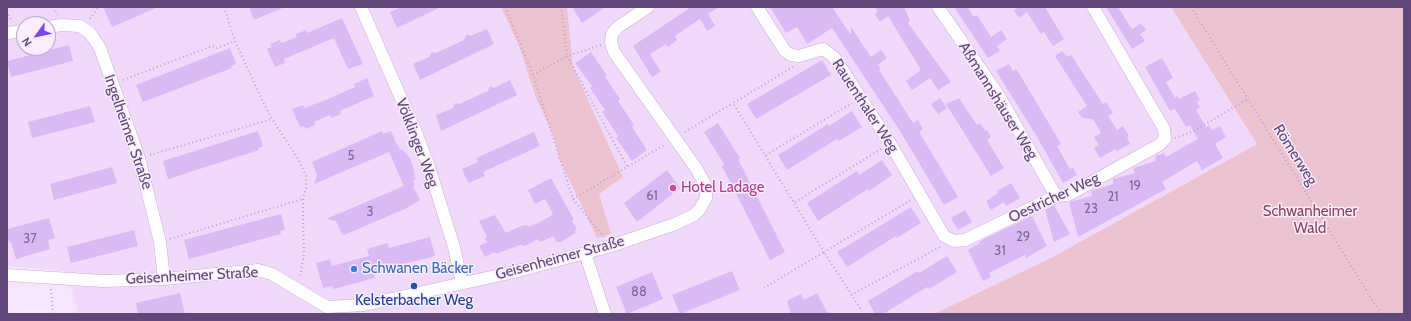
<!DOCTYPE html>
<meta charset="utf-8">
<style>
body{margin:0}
#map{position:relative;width:1411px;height:321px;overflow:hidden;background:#f7e5fe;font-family:Cabin,sans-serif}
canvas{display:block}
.frame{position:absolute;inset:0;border:8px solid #5f4879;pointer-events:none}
.north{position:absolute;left:16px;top:16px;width:40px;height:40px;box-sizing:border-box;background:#faedff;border:1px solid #bcabc9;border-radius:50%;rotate:237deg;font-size:11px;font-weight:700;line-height:16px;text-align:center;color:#5f4879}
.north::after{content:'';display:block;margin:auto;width:14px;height:18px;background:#7b42f0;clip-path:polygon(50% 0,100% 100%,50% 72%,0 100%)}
</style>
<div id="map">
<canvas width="1411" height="321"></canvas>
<div class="frame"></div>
<div class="north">N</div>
</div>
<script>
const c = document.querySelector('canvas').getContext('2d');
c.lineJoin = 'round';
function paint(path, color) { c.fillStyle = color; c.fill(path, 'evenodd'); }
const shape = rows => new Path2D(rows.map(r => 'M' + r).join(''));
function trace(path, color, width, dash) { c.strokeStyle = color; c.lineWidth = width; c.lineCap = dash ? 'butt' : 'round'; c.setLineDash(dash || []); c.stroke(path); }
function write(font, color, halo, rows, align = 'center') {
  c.font = font + ' Cabin,sans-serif'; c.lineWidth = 3; c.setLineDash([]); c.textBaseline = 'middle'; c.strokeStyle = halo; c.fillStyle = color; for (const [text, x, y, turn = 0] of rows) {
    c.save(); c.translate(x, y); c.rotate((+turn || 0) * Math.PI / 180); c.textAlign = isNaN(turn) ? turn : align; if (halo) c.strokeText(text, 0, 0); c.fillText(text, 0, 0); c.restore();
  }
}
paint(shape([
 [7,7,1171,7,1257,144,1053,257,934,314,78,314,67,271,7,266],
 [24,24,48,24,48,48,24,48]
]), '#f0d9fb');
paint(shape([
 [501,7,567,7,573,67,623,177,599,194,611,234,597,238,560,160,553,134,536,98,519,46],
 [1171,7,1404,7,1404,314,934,314,1053,257,1257,144]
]), '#edc2cf');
paint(shape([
 [103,7,158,7,112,27],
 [249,7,285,7,254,20],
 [402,7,441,7,397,28,390,12],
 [572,7,606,7,582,23],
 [691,7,719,7,708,14,715,26,707,31,700,19,675,36,677,40,668,47,666,44,650,54,661,72,652,77,633,46],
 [770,7,832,7,851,35,851,27,871,57,881,50,887,58,878,65,881,69,879,70,913,123,918,120,923,129,919,132,958,197,944,205,900,131,832,28,807,44,797,27,786,33],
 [875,7,904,7,910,21,908,23,951,82,938,90,930,78,912,90,906,81,921,70,888,16,880,22,875,14,878,12],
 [954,7,967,7,974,17,977,15,991,37,1001,30,1007,39,997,46,1000,51,988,58],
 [1019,7,1045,7,1064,39,1053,46,1044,32,1041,34,1027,12,1019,18,1014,10],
 [1106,7,1118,7,1132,29,1141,23,1146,30,1140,34,1145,41,1132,49],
 [342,18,363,64,348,69,334,38,284,59,285,63,275,67,267,49,272,47,270,44,280,40,281,43,297,37,296,34,306,30,307,33],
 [487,29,494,44,420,80,413,64,429,57,432,52,436,53,464,40,467,34,470,36],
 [69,45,73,61,11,77,7,61],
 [230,48,236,64,231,66,232,68,143,102,136,85],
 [1062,51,1067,57,1071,55,1103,104,1106,102,1113,113,1108,116,1117,130,1123,126,1129,136,1127,137,1130,144,1117,151,1115,149,1100,158,1094,148,1099,145,1094,137,1101,133,1093,119,1082,118,1078,112,1087,106,1055,56],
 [591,52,607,76,605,77,620,99,618,101,634,125,632,127,647,150,632,161,616,138,618,136,602,112,605,110,590,88,592,86,575,63],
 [1162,58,1173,78,1166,82,1175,98,1177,96,1179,99,1195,91,1200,100,1197,102,1200,108,1196,110,1206,127,1209,125,1212,130,1220,126,1226,137,1215,144,1223,158,1202,170,1197,161,1162,182,1166,189,1078,237,1069,202,1092,196,1091,191,1113,184,1113,179,1135,173,1133,168,1156,161,1155,156,1164,153,1166,157,1198,139,1190,125,1186,127,1175,109,1170,111,1145,67],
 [822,60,831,75,756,119,747,104],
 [1009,64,1013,71,1016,69,1022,78,1061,144,1057,146,1070,169,1073,168,1077,175,1063,183,1036,135,996,71],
 [367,78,374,96,340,111,341,114,331,118,330,115,314,122,315,125,306,129,304,126,300,127,292,109,303,105,304,108,326,100,355,87,354,84],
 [510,80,517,95,441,131,436,115,453,108,455,103,459,104,488,91,490,86,494,88],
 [940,98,947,108,938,114,931,104],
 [959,98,977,125,980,123,985,131,987,130,991,137,987,140,1004,168,991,176,946,104],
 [90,106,95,122,32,138,28,122],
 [852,111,862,127,839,141,837,139,787,170,778,155,828,124,829,126],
 [718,123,740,158,738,159,785,252,770,260,722,166,724,164,704,132],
 [258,131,263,146,258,148,259,150,168,179,163,161],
 [382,131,383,134,391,131,397,145,398,145,400,150,402,149,410,158,415,174,414,175,416,179,413,180,415,185,413,186,420,200,405,209,344,235,342,234,336,221,326,219,404,186,389,152,314,184,317,175,312,162],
 [534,132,540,146,483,172,485,176,468,183,462,169,478,162,476,158],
 [882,160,892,175,869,191,868,189,818,221,807,203,857,171,859,175],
 [112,167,117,183,54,200,50,184],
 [667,170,680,188,637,222,624,203],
 [551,178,574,220,572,221,576,227,575,233,561,242,556,242,554,236,540,242,538,239,525,246,520,245,496,254,495,252,485,257,479,246,487,242,485,238,487,237,479,221,495,215,506,233,521,226,527,225,528,227,536,224,551,216,553,214,545,199,535,204,528,190],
 [1011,183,1020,198,1006,206,1004,202,991,210,986,201,998,193,997,191],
 [1054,205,1070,234,1054,242,1045,210],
 [911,207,921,223,897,238,896,236,847,267,837,252],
 [965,210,972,222,958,230,951,218],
 [281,214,285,230,280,231,281,234,189,259,184,240],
 [1032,216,1047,246,1026,258,1025,255,989,273,991,277,983,281,968,250,980,243,980,241],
 [49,218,55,238,48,240,50,249,16,259,11,242,9,243,7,229],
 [134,230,138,246,71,263,67,247],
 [430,237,435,256,374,272,375,278,333,289,332,286,323,288,316,263,330,259,332,266,369,256,367,249,388,243,389,248],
 [947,256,957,272,929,289,927,287,883,314,875,314,868,301,918,271,919,273],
 [732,271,740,290,680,314,672,295],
 [652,272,663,299,627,314,616,287],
 [180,293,185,314,138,314,136,303],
 [817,293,828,314,791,314,787,301,801,294,804,300]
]), '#d8bbf5');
const minor = shape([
 [361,7,415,130,428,164,454,247,462,283],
 [757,7,785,51,791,55,799,56,823,49,834,57,890,143,944,236,954,241,965,240,1056,196,1068,195,1159,145,1165,139,1164,129,1093,7],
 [938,7,999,96,1056,196],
 [48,27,62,25,80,26,90,33,100,48,139,158,160,242,164,279],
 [7,33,24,31],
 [585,253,605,314],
 [7,275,103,281,164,279,258,270,272,274,327,307,364,305,514,272,611,246,675,224,694,215,700,209,706,198,706,186,696,168,614,52,611,42,612,34,618,27,648,7]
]);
trace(minor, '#c4b0d5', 13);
trace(shape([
 [54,7,57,15],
 [224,7,235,41,262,100,272,119,298,159,306,176,306,188,303,199,303,217,304,253,300,278],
 [505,7,533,75,573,199,604,237],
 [1191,7,1381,314],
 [7,11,12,22],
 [90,19,98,7],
 [601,45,567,56,628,168],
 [793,67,733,103,824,252,911,200],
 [533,75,567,56,561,7],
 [123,80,212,46,217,48,235,41],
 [685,132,733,103],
 [1175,138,1192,132,1248,99],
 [150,155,272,119],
 [766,155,852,103],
 [573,199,666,144],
 [795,202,881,149],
 [170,239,303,199],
 [764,288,824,252,862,311],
 [51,289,53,314],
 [851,295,940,247]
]), '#bc9ddb', 2, [1, 3]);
trace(minor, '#fff', 12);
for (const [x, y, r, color] of [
 [673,188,4,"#d1479c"],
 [354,269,4,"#3f7fe0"],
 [414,286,4,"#1a4fb4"]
]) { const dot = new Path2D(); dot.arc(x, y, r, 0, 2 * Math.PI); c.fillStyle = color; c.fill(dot); trace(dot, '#faedff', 1.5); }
write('13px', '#7d6598', null, [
 ["5",351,156],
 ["19",1135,186],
 ["61",652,196],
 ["21",1113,197],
 ["23",1091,209],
 ["3",370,212],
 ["29",1023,237],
 ["37",30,239],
 ["31",1000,251],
 ["88",639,292]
]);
write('15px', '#5f4879', '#faedff', [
 ["Aßmannshäuser Weg",998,101,58],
 ["Rauenthaler Weg",865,106,57],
 ["Ingelheimer Straße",128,132,71],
 ["Völklinger Weg",417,143,69],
 ["Römerweg",1295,155,58],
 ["Oestricher Weg",1054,198,-25],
 ["Geisenheimer Straße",560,258,-15],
 ["Geisenheimer Straße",192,276,-3]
]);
write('15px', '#b23c85', '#faedff', [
 ["Hotel Ladage",681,188]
], 'left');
write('15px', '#8c4452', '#faedff', [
 ["Schwanheimer",1310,212],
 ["Wald",1310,229]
]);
write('15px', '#366cbe', '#faedff', [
 ["Schwanen Bäcker",362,269]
], 'left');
write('15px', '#164399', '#faedff', [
 ["Kelsterbacher Weg",414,301]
]);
</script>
